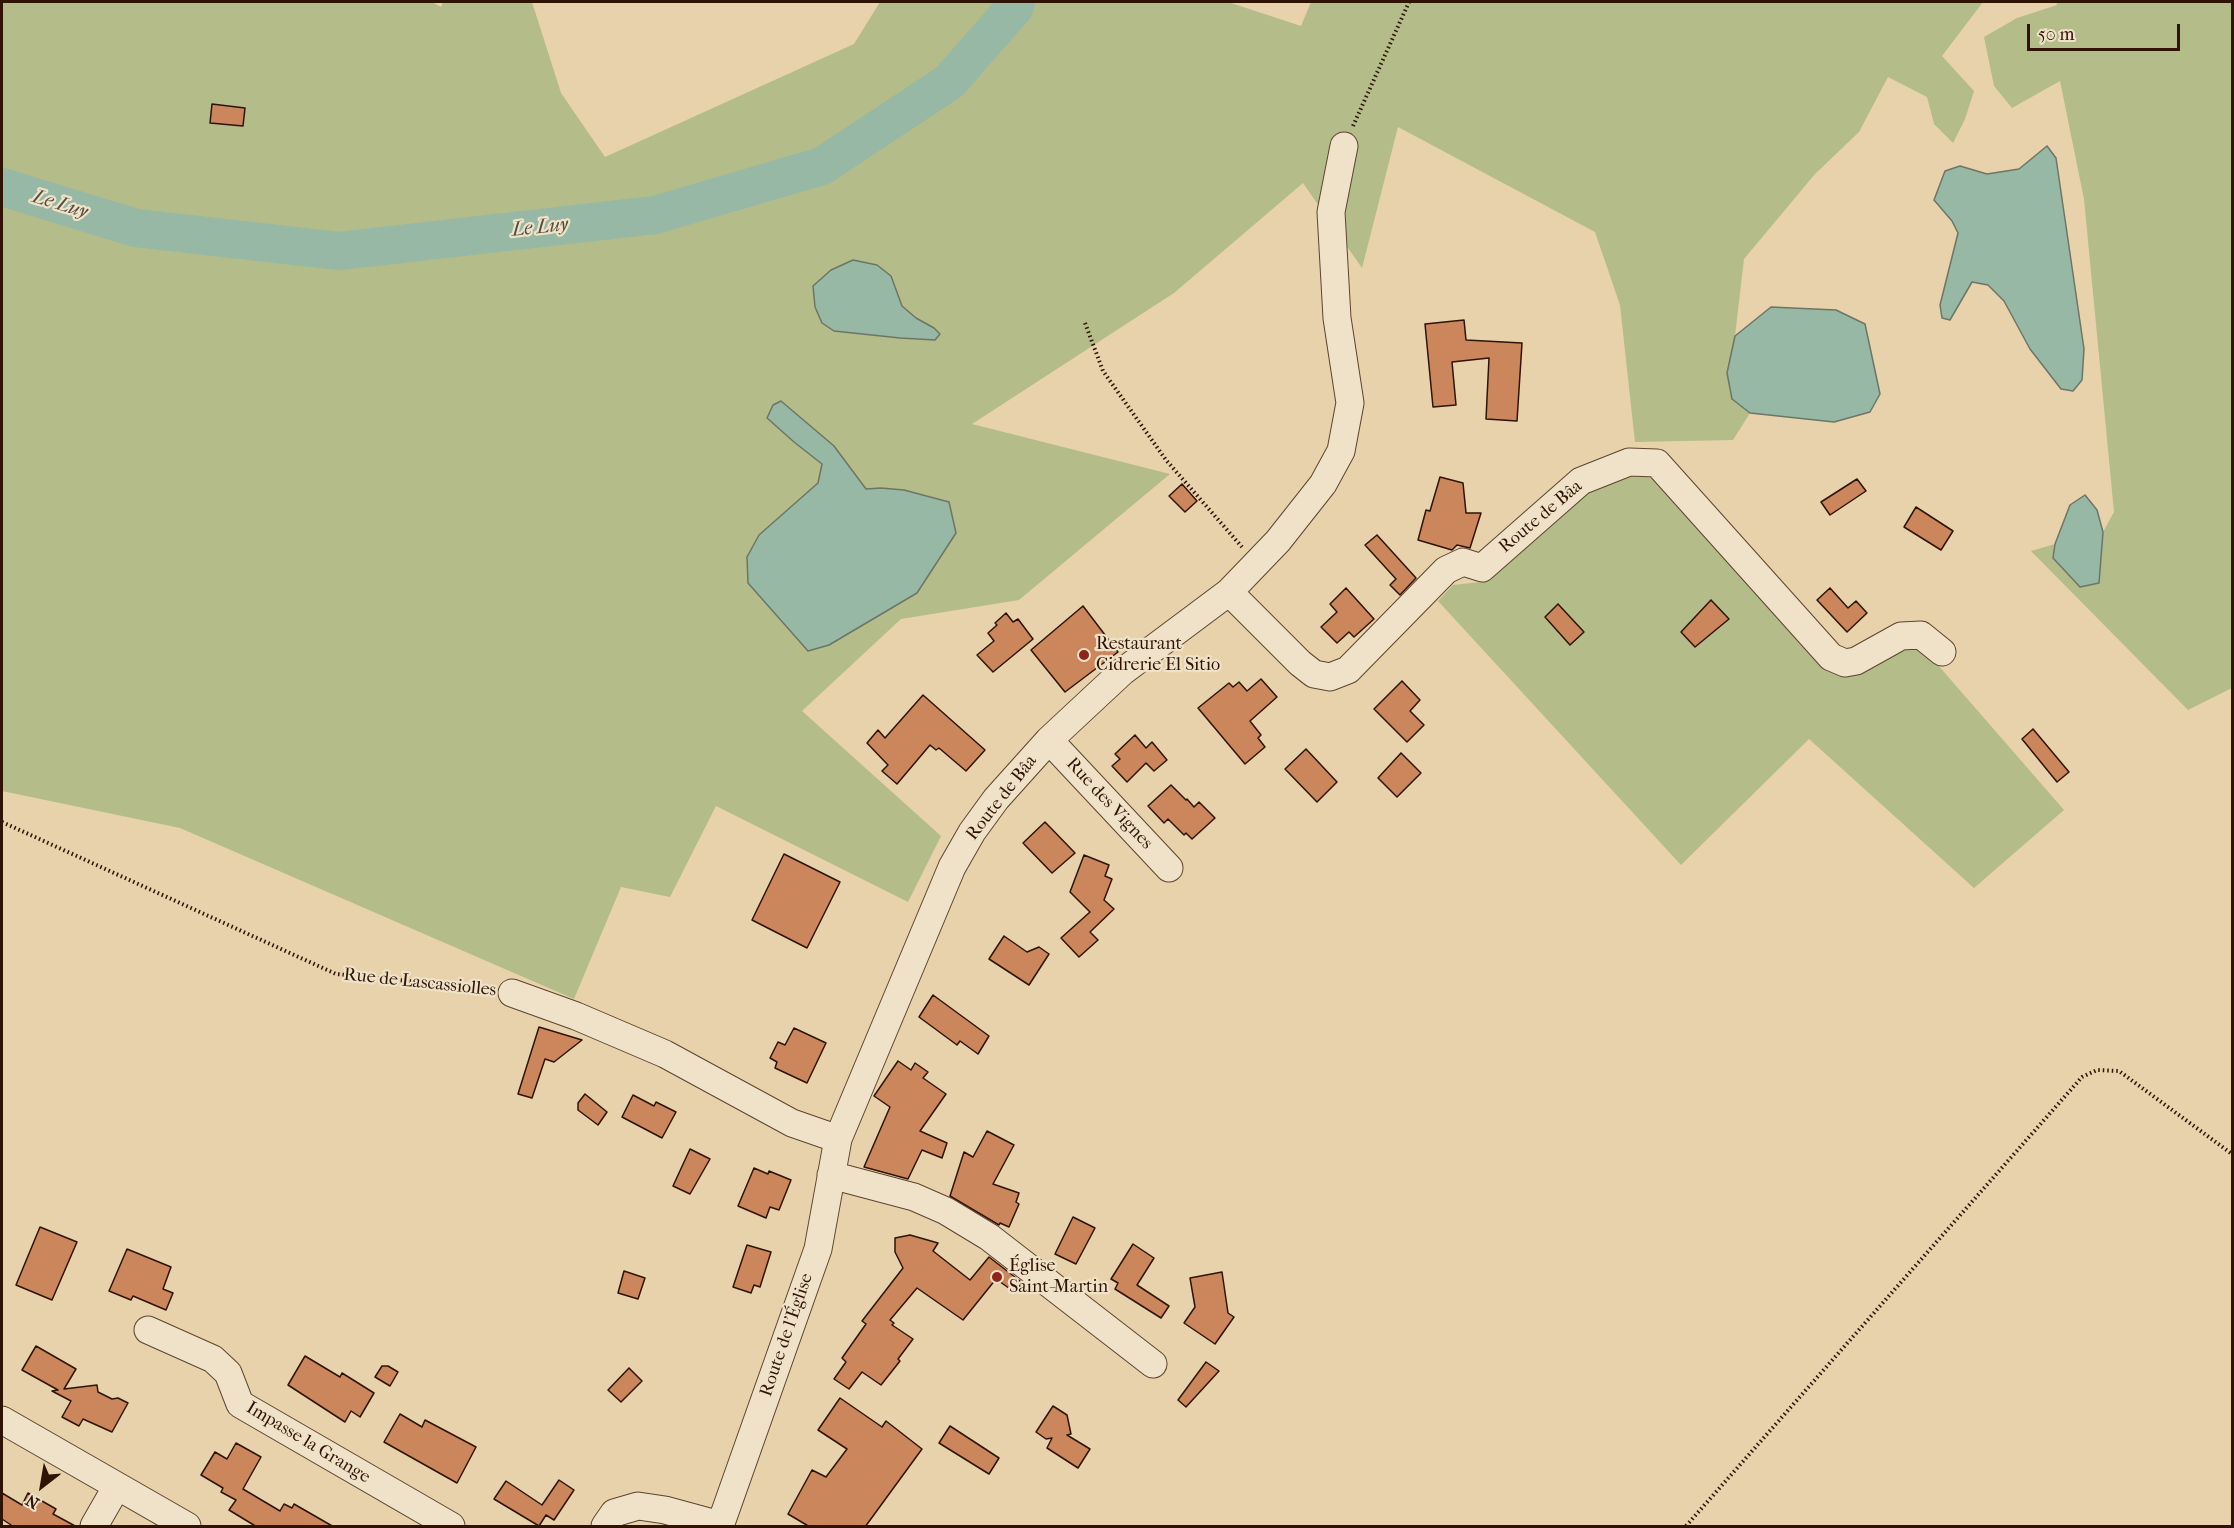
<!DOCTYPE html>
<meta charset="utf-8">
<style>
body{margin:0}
#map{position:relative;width:2234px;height:1528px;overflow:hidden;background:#e7d2ab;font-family:"IM FELL French Canon",serif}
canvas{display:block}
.frame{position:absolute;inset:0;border:3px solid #2f1406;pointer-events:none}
.north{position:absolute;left:12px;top:1456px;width:60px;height:60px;-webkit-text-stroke:4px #efe2c8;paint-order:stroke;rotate:211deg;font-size:16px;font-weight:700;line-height:24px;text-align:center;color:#2f1406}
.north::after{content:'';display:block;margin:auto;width:21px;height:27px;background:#2f1406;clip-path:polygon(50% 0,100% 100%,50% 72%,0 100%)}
.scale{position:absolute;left:2027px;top:24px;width:153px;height:27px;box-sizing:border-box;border:3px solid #2f1406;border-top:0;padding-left:8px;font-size:18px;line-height:21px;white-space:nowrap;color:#2f1406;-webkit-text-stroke:4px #efe2c8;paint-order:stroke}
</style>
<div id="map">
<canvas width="2234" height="1528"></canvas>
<div class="frame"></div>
<div class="north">N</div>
<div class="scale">50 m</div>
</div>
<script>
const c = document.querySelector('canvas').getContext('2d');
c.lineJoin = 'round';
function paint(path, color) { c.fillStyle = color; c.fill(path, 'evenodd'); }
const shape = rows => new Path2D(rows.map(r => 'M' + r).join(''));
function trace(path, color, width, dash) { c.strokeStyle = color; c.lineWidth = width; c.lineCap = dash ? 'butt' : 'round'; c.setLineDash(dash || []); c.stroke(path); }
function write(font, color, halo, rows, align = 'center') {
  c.font = font + ' "IM FELL French Canon",serif'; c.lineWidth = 4.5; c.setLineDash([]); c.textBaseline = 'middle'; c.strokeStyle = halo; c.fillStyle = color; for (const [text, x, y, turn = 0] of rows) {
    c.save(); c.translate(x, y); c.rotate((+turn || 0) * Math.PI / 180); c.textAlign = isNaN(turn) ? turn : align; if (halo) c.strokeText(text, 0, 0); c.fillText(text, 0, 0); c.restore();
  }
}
paint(shape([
 [2,2,432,2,441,7,443,2,532,2,561,93,605,157,854,44,880,2,1228,2,1301,26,1311,2,1983,2,1942,56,1974,91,1965,119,1953,143,1934,124,1927,97,1888,77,1859,132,1815,174,1744,259,1735,336,1727,373,1732,399,1750,413,1733,440,1635,442,1620,305,1595,232,1398,127,1362,268,1303,183,1174,293,972,424,1170,474,1019,600,901,619,802,711,941,836,908,902,716,806,670,897,621,887,574,999,180,828,2,791],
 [2056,2,2232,2,2232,688,2188,710,2031,551,2055,544,2053,558,2098,583,2103,532,2114,512,2084,199,2060,81,2012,108,1994,86,1984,37,2017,18,2057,5],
 [1645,468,1833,669,1899,647,1924,649,2064,810,1974,888,1809,739,1681,865,1438,601,1453,585,1480,582,1581,493]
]), '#b4bc89');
const water = shape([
 [2047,146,2056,158,2084,349,2082,380,2073,391,2061,389,2030,349,2004,301,1988,285,1972,282,1950,320,1942,318,1940,305,1958,233,1952,221,1934,200,1945,171,1960,166,1987,174,2019,169,2047,146],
 [853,260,877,265,891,276,902,306,916,318,934,328,940,334,935,340,900,338,834,331,822,323,815,307,813,286,831,270,853,260],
 [1771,307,1836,310,1865,324,1880,394,1870,412,1834,422,1750,413,1732,399,1727,373,1735,336,1771,307],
 [781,401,834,446,866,489,881,488,904,490,949,502,956,533,917,593,829,645,808,651,748,583,747,557,759,535,818,483,822,464,794,442,767,418,773,405,781,401],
 [2085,495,2097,510,2103,532,2099,583,2080,587,2053,558,2055,544,2070,505,2085,495]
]);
paint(water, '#97b8a5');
trace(water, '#6d7665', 1.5);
trace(shape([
 [2,187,136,228,339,251,655,215,822,166,949,82,1014,8,1016,2]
]), '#97b8a5', 38);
const building = shape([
 [212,104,245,108,243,126,210,123,212,104],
 [1464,320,1466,340,1522,343,1517,421,1486,419,1489,358,1452,362,1456,405,1433,407,1425,324,1464,320],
 [1440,477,1463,483,1466,513,1481,513,1470,548,1457,545,1452,550,1418,540,1426,510,1430,511,1440,477],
 [1857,479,1866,491,1830,515,1821,502,1857,479],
 [1182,484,1197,501,1185,512,1169,496,1182,484],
 [1916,507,1953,531,1941,550,1904,527,1916,507],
 [1377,535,1416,578,1400,595,1390,585,1396,579,1365,545,1377,535],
 [1346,588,1374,619,1354,637,1349,632,1337,643,1321,627,1337,612,1330,604,1346,588],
 [1830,588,1848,608,1856,601,1867,613,1847,632,1817,600,1830,588],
 [1711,600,1729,619,1695,647,1681,632,1711,600],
 [1558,604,1584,632,1570,645,1545,617,1558,604],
 [1083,606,1118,652,1065,692,1031,650,1083,606],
 [1006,613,1013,622,1018,619,1033,639,993,672,977,655,994,641,988,633,997,625,995,623,1006,613],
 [1261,679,1277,697,1250,721,1261,735,1258,738,1265,747,1245,764,1198,708,1229,683,1233,687,1239,682,1247,691,1261,679],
 [1402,681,1420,700,1410,711,1424,725,1407,742,1374,709,1402,681],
 [923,695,985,750,966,771,939,748,936,750,930,745,897,784,882,771,888,765,867,743,878,730,885,738,923,695],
 [2033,729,2069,772,2057,782,2022,739,2033,729],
 [1135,735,1146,748,1152,742,1167,760,1154,771,1146,763,1127,782,1112,766,1120,759,1115,754,1135,735],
 [1306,749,1337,782,1317,802,1285,769,1306,749],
 [1401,753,1421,773,1397,797,1378,778,1401,753],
 [1171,785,1186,800,1187,799,1194,807,1199,802,1215,818,1192,839,1186,833,1184,835,1168,819,1164,823,1148,806,1171,785],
 [1045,822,1075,853,1052,873,1023,843,1045,822],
 [784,854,840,882,807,948,752,920,784,854],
 [1084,855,1109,865,1105,876,1112,879,1104,900,1114,909,1090,932,1098,940,1079,957,1061,938,1090,912,1070,892,1084,855],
 [1004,936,1027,952,1039,947,1049,954,1029,985,989,959,1004,936],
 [933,995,989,1036,978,1054,960,1041,957,1045,919,1017,933,995],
 [539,1027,582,1040,554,1062,545,1059,532,1098,518,1094,539,1027],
 [794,1028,826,1043,807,1083,775,1068,777,1062,770,1058,778,1042,785,1045,794,1028],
 [898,1061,911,1070,915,1063,928,1072,923,1078,946,1094,920,1131,947,1143,942,1158,922,1150,908,1179,864,1167,890,1107,874,1096,898,1061],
 [585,1094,607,1112,598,1125,578,1110,578,1103,585,1094],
 [633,1095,654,1106,656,1102,676,1112,662,1138,622,1117,633,1095],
 [987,1131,1014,1145,993,1184,1019,1193,1016,1202,1019,1204,1009,1227,1000,1223,999,1225,950,1196,964,1152,973,1157,987,1131],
 [690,1149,710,1159,690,1194,673,1186,690,1149],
 [754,1168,768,1174,769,1171,791,1180,779,1210,770,1207,766,1218,738,1206,754,1168],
 [1073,1217,1095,1228,1076,1264,1055,1254,1073,1217],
 [40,1227,77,1242,52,1300,16,1285,40,1227],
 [910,1235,938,1243,933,1251,970,1280,989,1257,1020,1281,1013,1291,996,1279,963,1320,917,1288,890,1320,894,1323,892,1325,913,1339,898,1359,900,1361,881,1385,862,1372,849,1389,834,1379,846,1362,842,1358,866,1324,862,1321,903,1268,895,1252,895,1238,910,1235],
 [1133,1244,1154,1258,1137,1285,1169,1306,1161,1318,1115,1289,1118,1283,1111,1279,1133,1244],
 [747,1245,771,1252,760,1287,754,1285,751,1293,733,1287,747,1245],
 [127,1249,171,1267,163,1289,173,1293,166,1310,133,1296,131,1300,109,1291,127,1249],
 [624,1271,645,1278,638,1299,618,1293,624,1271],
 [1222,1272,1228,1313,1234,1317,1215,1344,1184,1323,1195,1307,1190,1278,1222,1272],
 [36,1346,76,1369,64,1389,97,1385,98,1392,112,1399,118,1398,128,1403,112,1432,83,1419,79,1426,62,1417,71,1401,52,1391,58,1390,22,1370,36,1346],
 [305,1356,340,1377,342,1373,374,1393,360,1417,351,1411,345,1422,288,1385,305,1356],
 [1206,1362,1219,1371,1186,1407,1178,1400,1206,1362],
 [382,1366,388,1366,398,1372,390,1386,375,1377,382,1366],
 [629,1368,642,1381,621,1402,608,1390,629,1368],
 [840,1398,882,1427,886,1421,922,1449,865,1527,810,1527,788,1514,812,1470,826,1477,847,1449,818,1430,840,1398],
 [1053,1406,1067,1415,1071,1434,1067,1435,1090,1449,1078,1468,1047,1448,1052,1438,1046,1439,1036,1432,1053,1406],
 [400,1414,422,1427,425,1420,476,1447,457,1483,384,1442,400,1414],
 [950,1426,999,1458,989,1474,939,1443,950,1426],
 [236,1443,261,1457,243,1489,280,1511,284,1504,292,1508,294,1504,334,1527,257,1527,229,1510,236,1500,221,1492,223,1488,201,1475,215,1452,227,1459,236,1443],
 [559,1480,574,1490,554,1520,546,1515,539,1526,494,1499,506,1481,542,1505,559,1480],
 [2,1493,22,1505,28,1493,56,1509,53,1514,77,1527,14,1527,2,1519,2,1493]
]);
paint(building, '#cb865c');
trace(building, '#2f1406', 1.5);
const minor = shape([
 [1229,592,1300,663,1314,674,1330,677,1348,670,1446,570,1463,562,1482,568,1581,481,1629,462,1657,463,1831,657,1845,663,1856,661,1901,636,1921,635,1942,652],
 [1049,740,1169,868],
 [512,993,576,1016,665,1054,792,1123,838,1139],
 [831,1175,914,1197,946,1211,989,1237,1153,1364],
 [148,1330,213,1359,228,1373,240,1404,451,1526],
 [2,1420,187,1526],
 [94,1526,117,1486],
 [605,1526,614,1513,638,1506,665,1510,720,1525],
 [720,1526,818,1249,838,1139,952,867,972,832,996,799,1049,740,1122,672,1229,592,1278,541,1323,484,1341,451,1350,403,1337,318,1331,212,1344,146]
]);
trace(minor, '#5d442f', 29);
trace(shape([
 [1353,126,1409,2],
 [1085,323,1103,371,1166,460,1242,547],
 [2,822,336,974,491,989],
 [1686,1526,2082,1077,2097,1070,2119,1071,2232,1154]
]), '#2f1406', 4, [1.5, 3]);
trace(minor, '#efe2c8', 27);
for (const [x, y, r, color] of [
 [1084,655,6,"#8f2418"],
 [997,1277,6,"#8f2418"]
]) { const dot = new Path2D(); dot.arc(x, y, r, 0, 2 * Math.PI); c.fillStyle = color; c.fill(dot); trace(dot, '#efe2c8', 2); }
write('18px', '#2f1406', '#efe2c8', [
 ["Route de Bâa",1541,517,-40],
 ["Route de Bâa",1002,798,-52],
 ["Rue des Vignes",1109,804,47],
 ["Rue de Lascassiolles",420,983,6],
 ["Route de l'Église",787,1335,-71],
 ["Impasse la Grange",308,1443,31]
]);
write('18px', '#2f1406', '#efe2c8', [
 ["Restaurant",1096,645],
 ["Cidrerie El Sitio",1096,666],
 ["Église",1009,1267],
 ["Saint-Martin",1009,1288]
], 'left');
write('italic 20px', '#534d3e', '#efe2c8', [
 ["Le Luy",60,205,17],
 ["Le Luy",540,228,-6]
]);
</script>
